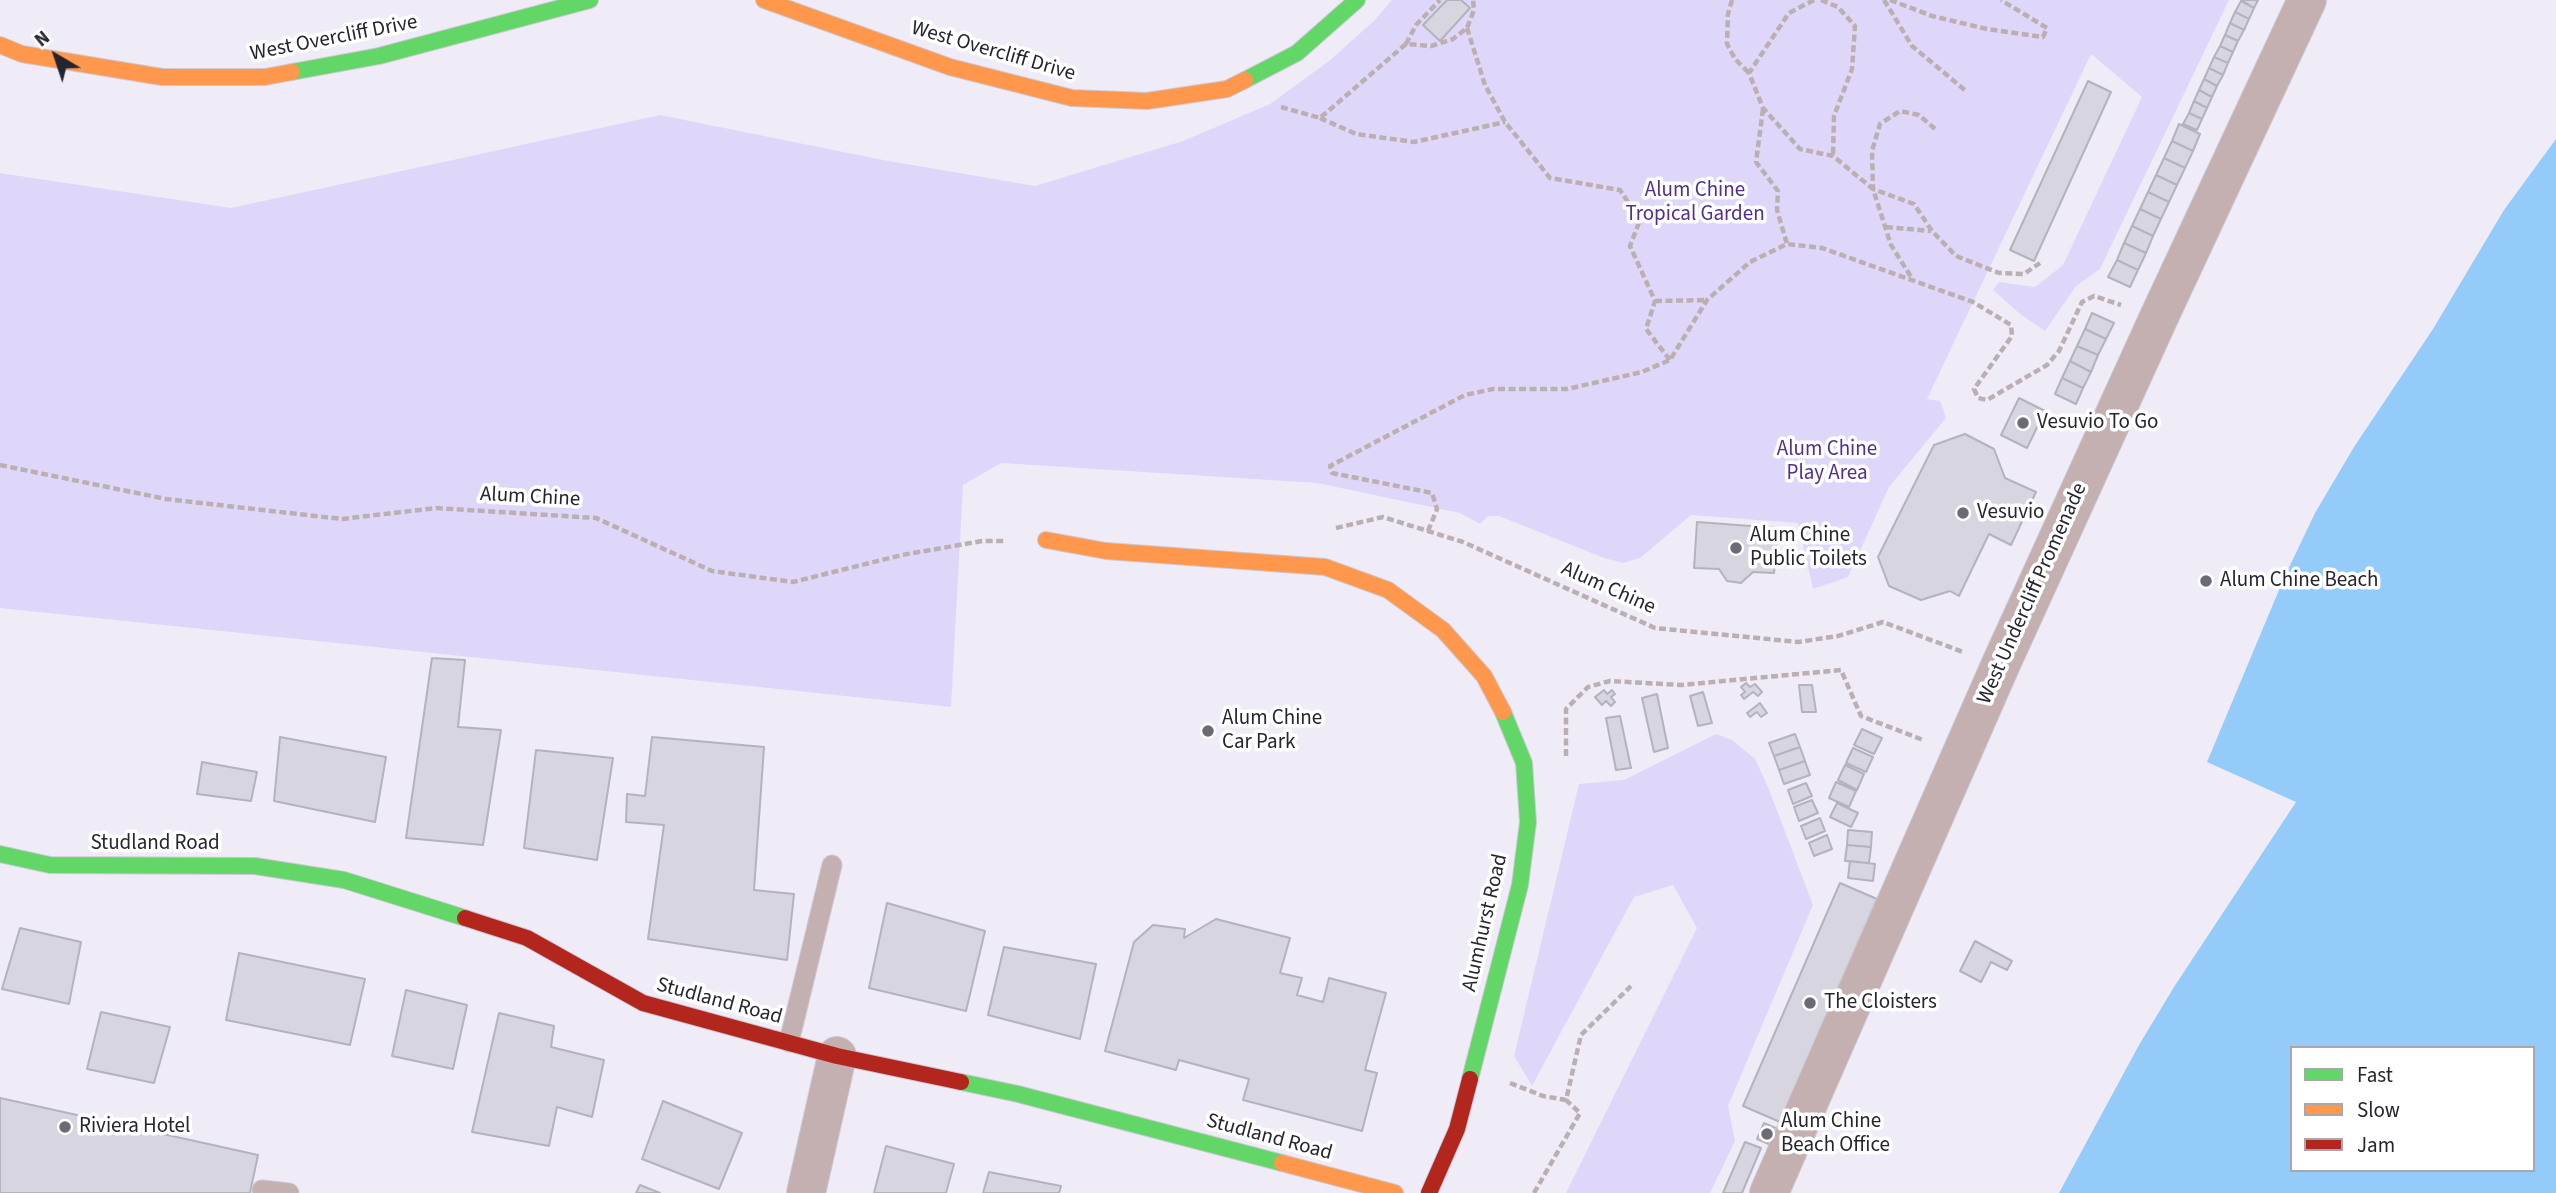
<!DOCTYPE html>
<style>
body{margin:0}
#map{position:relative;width:2556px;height:1193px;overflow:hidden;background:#efecf8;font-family:"Source Sans 3",sans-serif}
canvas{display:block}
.legend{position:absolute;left:2290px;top:1046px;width:245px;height:126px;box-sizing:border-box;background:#fff;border:2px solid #a8a7ab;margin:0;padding:9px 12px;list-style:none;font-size:21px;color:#26242e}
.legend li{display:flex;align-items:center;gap:14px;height:35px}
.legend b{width:35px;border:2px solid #a8a7ab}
.north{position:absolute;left:21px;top:21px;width:70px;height:70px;-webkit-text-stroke:5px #fff;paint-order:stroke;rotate:321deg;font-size:19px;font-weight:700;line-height:28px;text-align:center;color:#26242e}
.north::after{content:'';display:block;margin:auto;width:24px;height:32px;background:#26242e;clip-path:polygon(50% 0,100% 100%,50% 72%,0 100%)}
</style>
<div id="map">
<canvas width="2556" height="1193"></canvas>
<ul class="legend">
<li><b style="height:9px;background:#63d668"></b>Fast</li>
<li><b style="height:9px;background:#ff974d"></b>Slow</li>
<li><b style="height:9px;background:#b3261e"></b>Jam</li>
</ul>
<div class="north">N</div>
</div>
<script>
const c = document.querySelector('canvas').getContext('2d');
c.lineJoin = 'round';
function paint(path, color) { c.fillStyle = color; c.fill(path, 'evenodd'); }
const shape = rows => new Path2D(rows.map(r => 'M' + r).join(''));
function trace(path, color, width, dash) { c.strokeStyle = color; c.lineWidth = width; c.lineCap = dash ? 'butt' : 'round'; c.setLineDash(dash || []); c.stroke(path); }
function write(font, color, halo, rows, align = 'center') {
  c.font = font + ' "Source Sans 3",sans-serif'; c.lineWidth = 7; c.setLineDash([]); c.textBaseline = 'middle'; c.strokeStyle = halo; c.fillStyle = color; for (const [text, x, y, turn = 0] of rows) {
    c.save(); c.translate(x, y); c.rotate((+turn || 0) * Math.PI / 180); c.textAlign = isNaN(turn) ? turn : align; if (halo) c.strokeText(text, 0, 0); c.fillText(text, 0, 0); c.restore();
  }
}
paint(shape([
 [1392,0,2229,0,2100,269,2076,286,2045,331,2020,314,1993,290,1999,282,2035,287,2063,265,2142,97,2091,54,1927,399,1940,401,1946,418,1889,487,1848,577,1813,589,1798,523,1691,515,1640,558,1623,563,1604,558,1499,516,1488,516,1480,524,1460,513,1317,483,1001,463,963,485,951,707,0,608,0,173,231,208,660,115,883,160,1035,186,1183,141,1270,104,1329,61,1376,19],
 [1716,734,1732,740,1755,759,1768,787,1813,905,1728,1106,1735,1141,1710,1193,1566,1193,1697,928,1673,885,1634,897,1532,1086,1514,1056,1579,784,1624,780]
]), '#dfd7f9');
paint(shape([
 [2556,139,2556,1193,2059,1193,2139,1045,2174,987,2296,802,2207,762,2284,578,2315,513,2354,447,2433,329,2504,210],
 [2292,1048,2533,1048,2533,1170,2292,1170]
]), '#94cbf9');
const building = shape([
 [1447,0,1461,0,1470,8,1440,41,1423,25,1447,0],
 [2241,0,2258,0,2254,8,2241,0],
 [2241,1,2254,8,2249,19,2235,12,2241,1],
 [2235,12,2249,19,2244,30,2230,23,2235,12],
 [2230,23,2244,30,2238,41,2225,35,2230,23],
 [2225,35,2238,41,2233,52,2220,46,2225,35],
 [2220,46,2233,52,2228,63,2214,57,2220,46],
 [2214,57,2228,63,2223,75,2209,68,2214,57],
 [2209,68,2223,75,2217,86,2204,79,2209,68],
 [2204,79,2217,86,2212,97,2199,90,2204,79],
 [2088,81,2111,92,2034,261,2010,250,2088,81],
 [2199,90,2212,97,2207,108,2194,101,2199,90],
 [2194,101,2207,108,2202,119,2189,113,2194,101],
 [2189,113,2202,119,2197,130,2183,124,2189,113],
 [2179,124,2200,134,2193,151,2172,141,2179,124],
 [2172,141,2193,151,2185,168,2164,158,2172,141],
 [2164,158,2185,168,2177,185,2156,175,2164,158],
 [2156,175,2177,185,2169,202,2148,192,2156,175],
 [2148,192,2169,202,2161,219,2140,209,2148,192],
 [2140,209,2161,219,2153,236,2132,226,2140,209],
 [2132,226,2153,236,2146,253,2124,243,2132,226],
 [2124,243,2146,253,2138,270,2117,260,2124,243],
 [2117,260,2138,270,2130,287,2108,277,2117,260],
 [2092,313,2114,323,2106,339,2085,329,2092,313],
 [2085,329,2106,339,2098,355,2077,346,2085,329],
 [2077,346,2098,355,2091,372,2070,361,2077,346],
 [2070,361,2091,372,2083,388,2062,378,2070,361],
 [2062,378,2083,388,2076,404,2055,394,2062,378],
 [2019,398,2045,411,2027,448,2001,435,2019,398],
 [1965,434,1994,449,2005,478,2036,492,2011,545,1989,534,1959,596,1950,591,1921,600,1889,586,1878,557,1934,445,1965,434],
 [1697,522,1778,528,1774,573,1753,572,1741,583,1727,581,1719,569,1694,568,1697,522],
 [432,658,465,660,458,727,501,730,483,845,406,838,432,658],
 [1746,683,1750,687,1755,684,1762,692,1758,696,1753,692,1744,699,1741,695,1745,692,1741,687,1746,683],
 [1799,685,1812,685,1816,712,1802,712,1799,685],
 [1604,690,1607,694,1612,690,1615,694,1611,697,1615,702,1611,706,1606,701,1602,705,1595,697,1604,690],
 [1703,692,1712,723,1698,726,1690,696,1703,692],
 [1657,694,1668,748,1654,752,1642,698,1657,694],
 [1760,703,1767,713,1761,717,1757,712,1750,717,1747,713,1760,703],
 [1620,716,1631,768,1616,770,1606,718,1620,716],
 [1862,729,1882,738,1874,754,1854,745,1862,729],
 [1795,734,1800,747,1774,756,1769,743,1795,734],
 [280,737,386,757,375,822,274,801,280,737],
 [652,737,764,747,754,890,794,894,787,960,648,939,664,825,626,822,627,794,645,796,652,737],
 [1800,747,1805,761,1779,770,1774,756,1800,747],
 [1853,748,1873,757,1866,772,1846,763,1853,748],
 [536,750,613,758,597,860,524,848,536,750],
 [1805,761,1810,775,1784,784,1779,770,1805,761],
 [202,762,257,772,251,801,197,794,202,762],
 [1845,765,1864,774,1857,790,1838,780,1845,765],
 [1836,782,1856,791,1849,807,1829,798,1836,782],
 [1806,783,1812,796,1793,804,1788,790,1806,783],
 [1812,800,1818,813,1799,821,1794,807,1812,800],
 [1837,803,1858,813,1851,827,1830,817,1837,803],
 [1820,818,1825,831,1806,839,1801,826,1820,818],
 [1848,830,1872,832,1871,847,1847,845,1848,830],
 [1827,835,1832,849,1814,856,1809,843,1827,835],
 [1847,845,1871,847,1869,863,1845,861,1847,845],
 [1850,861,1875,864,1873,881,1848,878,1850,861],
 [1840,883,1877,899,1780,1122,1743,1106,1840,883],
 [887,903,985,931,966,1011,869,988,887,903],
 [1216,919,1290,938,1280,973,1302,978,1297,995,1323,1002,1329,978,1386,993,1365,1070,1377,1073,1362,1131,1243,1100,1249,1079,1179,1060,1176,1070,1105,1051,1134,942,1153,925,1185,929,1184,938,1216,919],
 [20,928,81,942,69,1004,2,989,20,928],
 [1975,941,2012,961,2007,970,1991,962,1981,982,1960,971,1975,941],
 [1004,947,1096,964,1080,1039,988,1015,1004,947],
 [239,953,365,979,350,1045,226,1020,239,953],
 [406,990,467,1005,453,1069,392,1056,406,990],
 [101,1012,170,1027,154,1083,87,1069,101,1012],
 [499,1013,554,1026,551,1047,604,1060,592,1117,557,1107,549,1146,472,1132,499,1013],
 [0,1098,258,1155,250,1193,0,1193,0,1098],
 [663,1101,742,1133,719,1189,642,1159,663,1101],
 [1764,1123,1778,1129,1771,1145,1757,1139,1764,1123],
 [1745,1142,1761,1148,1742,1193,1723,1193,1745,1142],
 [886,1146,954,1164,946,1193,874,1193,886,1146],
 [989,1172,1061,1186,1059,1193,983,1193,989,1172],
 [640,1185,660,1193,636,1193,640,1185]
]);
paint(building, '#d7d5df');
trace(building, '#b4b2bd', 2);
const lane = shape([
 [789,1042,832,865],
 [262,1190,289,1193]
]);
const street = shape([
 [806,1193,837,1056],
 [1769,1193,2000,666,2159,317,2307,0]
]);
const fast = shape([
 [292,72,379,56,590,0],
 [1245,80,1297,53,1357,0],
 [0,854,50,865,255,866,344,880,465,918],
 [1470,1079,1520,885,1528,822,1524,763,1503,712],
 [961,1082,1018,1094,1282,1163]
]);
const slow = shape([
 [764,0,950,67,1072,98,1147,101,1227,89,1245,80],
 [0,45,22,54,162,77,265,77,292,72],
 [1046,540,1106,551,1325,567,1388,590,1443,630,1484,676,1503,712],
 [1282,1163,1395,1193]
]);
const jam = shape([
 [465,918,527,938,643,1003,837,1056,961,1082],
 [1429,1193,1457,1129,1470,1079]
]);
trace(lane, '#ccc9d3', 21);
trace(street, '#ccc9d3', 40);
trace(fast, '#ccc9d3', 18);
trace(slow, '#ccc9d3', 18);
trace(jam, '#ccc9d3', 18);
trace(shape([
 [1732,0,1728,14,1727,44,1735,59,1749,73],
 [1814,0,1789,13,1749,73,1763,108,1800,149,1833,156,1873,189,1891,245,1913,280],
 [1821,0,1838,7,1855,26,1852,69,1834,116,1833,156],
 [1884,0,1912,46,1966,91],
 [1890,0,1932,16,1987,29,2043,37,2047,28,2001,0],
 [1467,28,1485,85,1505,122,1550,178,1620,190,1640,220,1630,246,1655,301,1646,329,1670,360],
 [1406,44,1416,25,1440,0],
 [1281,107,1320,118,1406,44,1431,46,1453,39,1467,28,1474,10,1473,0],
 [1763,109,1756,162,1778,191,1777,210,1787,244],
 [1320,118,1356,134,1414,142,1505,122],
 [1935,129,1919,115,1900,111,1880,124,1872,151,1873,189,1914,204,1932,231,1956,256,1999,273,2024,274,2040,263],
 [1886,227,1931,231],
 [1655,301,1706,300],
 [0,465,166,499,342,519,436,508,596,518,712,571,793,582,902,555,982,541,1006,541],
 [1336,528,1383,517,1463,542,1655,628,1798,642,1838,636,1883,622,1963,652],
 [1428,531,1437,509,1432,493,1332,473,1330,466,1465,395,1493,389,1567,389,1642,372,1670,360,1707,300,1750,262,1787,244,1822,248,1973,302,2011,325,2012,336,1974,389,1978,398,1987,400,2047,365,2059,351,2082,302,2094,296,2121,305],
 [1566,756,1566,709,1588,687,1610,681,1681,685,1841,670,1861,716,1923,740],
 [1510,1083,1543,1096,1566,1100],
 [1534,1193,1580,1113,1566,1100,1581,1035,1631,986]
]), '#bbafb1', 4.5, [7, 3.5]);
trace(lane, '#c4b0b0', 19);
trace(street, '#c4b0b0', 38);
trace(fast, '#63d668', 16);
trace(slow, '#ff974d', 16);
trace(jam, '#b3261e', 16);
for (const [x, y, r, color] of [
 [2023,423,7,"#6c6a75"],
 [1963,513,7,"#6c6a75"],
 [1736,548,7,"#6c6a75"],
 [2206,581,7,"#6c6a75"],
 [1208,731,7,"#6c6a75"],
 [1810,1003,7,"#6c6a75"],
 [65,1127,7,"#6c6a75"],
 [1767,1134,7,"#6c6a75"]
]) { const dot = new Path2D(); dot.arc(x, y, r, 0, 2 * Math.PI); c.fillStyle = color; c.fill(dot); trace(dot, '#fff', 2.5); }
write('21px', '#26242e', '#fff', [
 ["West Overcliff Drive",334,39,-11],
 ["West Overcliff Drive",993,52,16],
 ["Alum Chine",530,498,3],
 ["Alum Chine",1608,589,24],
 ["West Undercliff Promenade",2033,594,-66],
 ["Studland Road",155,844],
 ["Alumhurst Road",1486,923,-77],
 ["Studland Road",719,1002,15],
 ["Studland Road",1269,1138,15]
]);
write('21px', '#522f8c', '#fff', [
 ["Alum Chine",1695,191],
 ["Tropical Garden",1695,215],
 ["Alum Chine",1827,450],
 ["Play Area",1827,474]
]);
write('21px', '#26242e', '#fff', [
 ["Vesuvio To Go",2037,423],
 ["Vesuvio",1977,513],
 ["Alum Chine",1750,536],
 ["Public Toilets",1750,560],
 ["Alum Chine Beach",2220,581],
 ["Alum Chine",1222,719],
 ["Car Park",1222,743],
 ["The Cloisters",1824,1003],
 ["Alum Chine",1781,1122],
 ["Beach Office",1781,1146],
 ["Riviera Hotel",79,1127]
], 'left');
</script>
